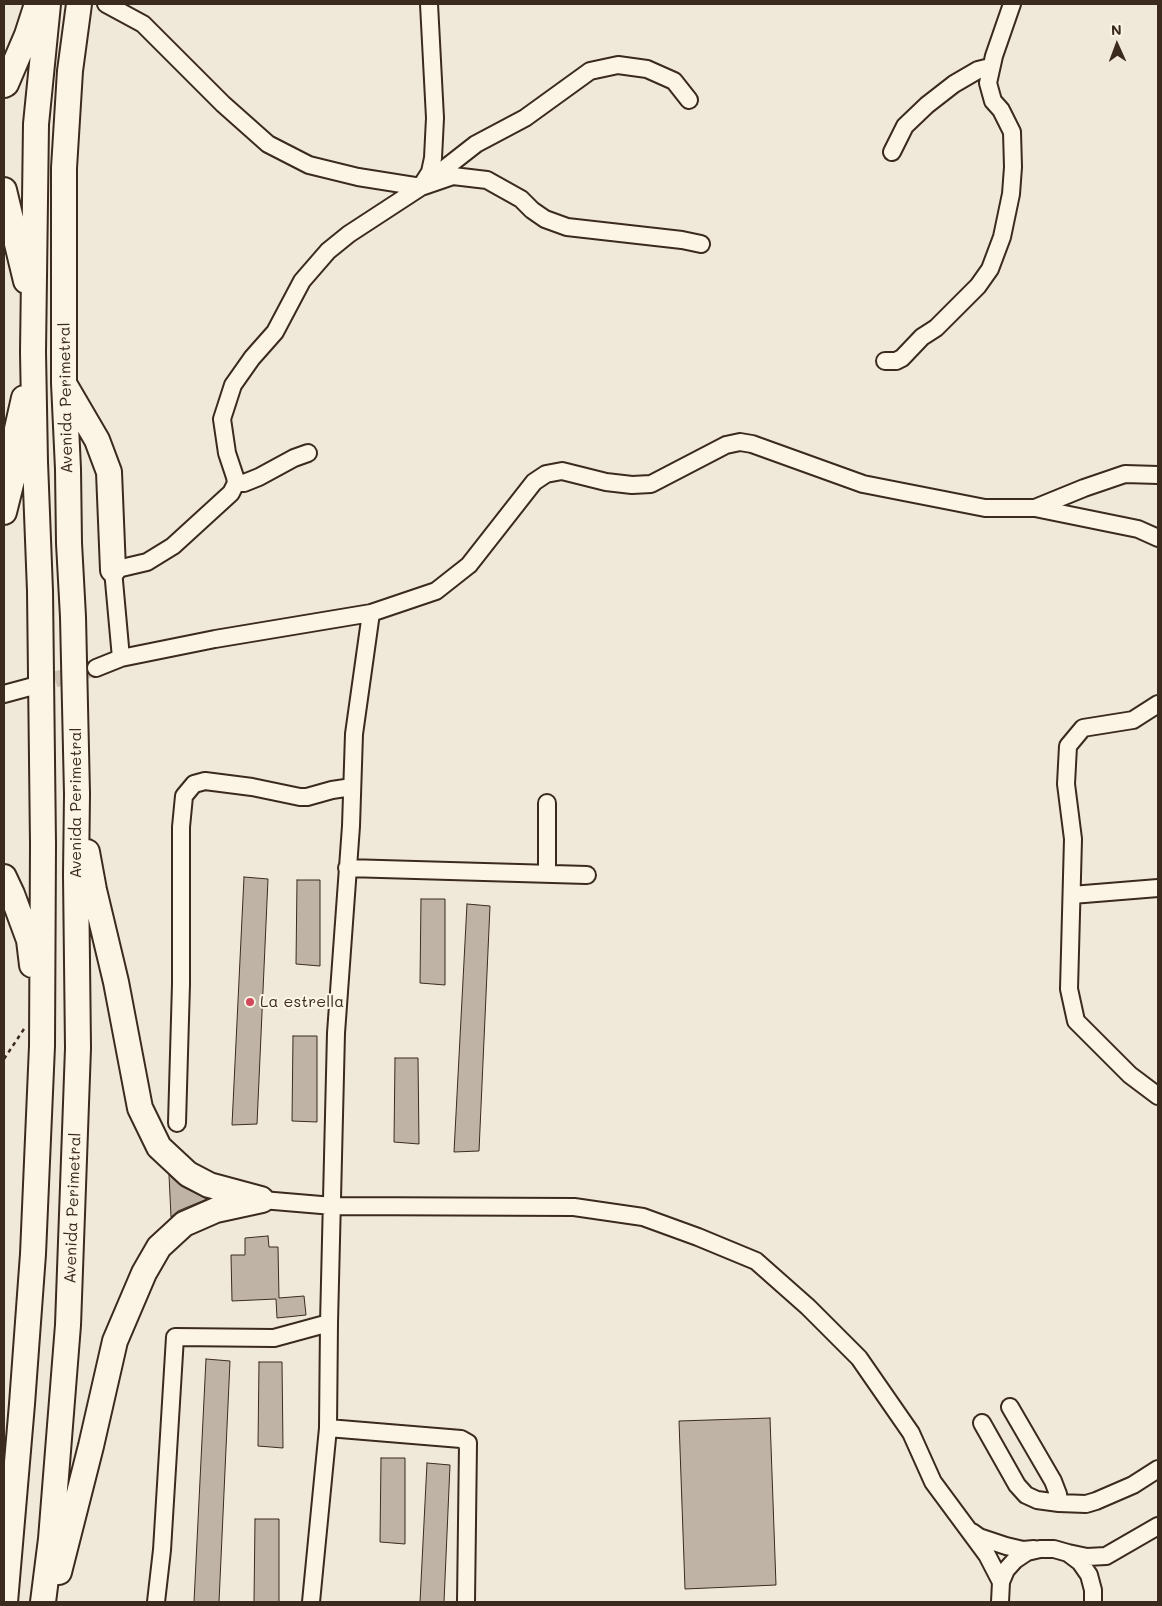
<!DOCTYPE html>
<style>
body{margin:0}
#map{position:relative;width:1162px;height:1606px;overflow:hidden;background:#f0e9d9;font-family:Mali,sans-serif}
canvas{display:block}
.frame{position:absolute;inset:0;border:5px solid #3b2a1e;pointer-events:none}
.north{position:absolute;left:1092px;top:20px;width:50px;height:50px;-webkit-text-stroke:4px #fcf5e5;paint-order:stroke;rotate:358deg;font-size:14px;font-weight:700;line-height:20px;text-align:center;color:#3b2a1e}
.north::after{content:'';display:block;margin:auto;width:18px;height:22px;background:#3b2a1e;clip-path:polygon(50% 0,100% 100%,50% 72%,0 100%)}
</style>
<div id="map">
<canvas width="1162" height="1606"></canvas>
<div class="frame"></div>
<div class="north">N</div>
</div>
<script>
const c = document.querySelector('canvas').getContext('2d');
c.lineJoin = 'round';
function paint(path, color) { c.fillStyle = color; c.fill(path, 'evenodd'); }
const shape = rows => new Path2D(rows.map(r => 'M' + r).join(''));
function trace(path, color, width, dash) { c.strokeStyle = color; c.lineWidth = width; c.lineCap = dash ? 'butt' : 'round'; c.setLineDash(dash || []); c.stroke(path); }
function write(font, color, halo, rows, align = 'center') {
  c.font = font + ' Mali,sans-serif'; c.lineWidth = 4; c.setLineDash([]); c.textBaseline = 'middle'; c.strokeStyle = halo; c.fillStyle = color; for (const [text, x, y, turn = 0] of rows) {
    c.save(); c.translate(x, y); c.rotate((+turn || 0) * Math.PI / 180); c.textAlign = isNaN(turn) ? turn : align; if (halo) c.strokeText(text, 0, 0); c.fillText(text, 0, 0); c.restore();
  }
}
const building = shape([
 [244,877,268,879,257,1124,232,1125,244,877],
 [297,880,320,880,320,966,296,964,297,880],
 [421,899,445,899,445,985,420,983,421,899],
 [467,904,490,906,479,1151,454,1152,467,904],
 [293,1036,317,1036,317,1122,292,1121,293,1036],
 [395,1058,418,1058,419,1144,394,1142,395,1058],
 [169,1175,181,1186,207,1199,178,1211,171,1217,169,1175],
 [268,1236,269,1247,278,1247,279,1298,304,1296,306,1315,277,1318,276,1299,232,1301,231,1255,245,1255,245,1238,268,1236],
 [206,1359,230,1361,219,1602,194,1602,206,1359],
 [259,1362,282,1362,283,1448,258,1446,259,1362],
 [770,1418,776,1585,685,1589,679,1421,770,1418],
 [381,1458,405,1458,405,1544,380,1542,381,1458],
 [427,1463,450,1465,444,1602,420,1602,427,1463],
 [255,1519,279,1519,279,1602,254,1602,255,1519]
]);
paint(building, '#beb3a4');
trace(building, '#3b2a1e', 1);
trace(shape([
 [32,686,96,668]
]), '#ccc3b4', 16, [16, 8]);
const minor = shape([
 [106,4,143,24,223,104,268,144,309,165,358,177,421,187,476,144,525,118,590,71,618,65,647,69,674,81,689,100],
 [892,152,905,126,927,105,954,84,978,70,990,67],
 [423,183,430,172,433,158,435,118,429,4],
 [885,361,896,361,902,358,922,337,936,328,978,286,990,269,1002,237,1011,194,1013,167,1012,132,1001,110,993,101,988,83,994,56,1012,4],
 [236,483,244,483,259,477,294,458,308,453],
 [1035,508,1138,529,1158,538],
 [121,658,113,570,147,562,173,546,231,493,236,483,235,477,227,453,222,419,233,385,252,358,275,332,302,281,328,251,349,234,421,187,453,176,487,180,521,199,532,210,545,219,567,227,682,240,701,244],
 [96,668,121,658,215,639,371,613,436,591,469,565,534,482,546,474,562,471,606,482,632,485,651,484,726,445,740,442,752,444,863,484,985,508,1035,508,1084,488,1125,474,1158,475],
 [4,694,30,687],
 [1158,704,1133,720,1083,728,1068,746,1066,784,1073,839,1069,989,1076,1021,1130,1075,1158,1096],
 [547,803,547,874],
 [347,868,587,875],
 [1072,895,1158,888],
 [177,1123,181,984,181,827,184,796,194,784,205,781,252,787,300,797,307,797,332,790,352,787],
 [262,1200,333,1206,574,1207,643,1217,698,1237,756,1261,808,1307,859,1358,911,1433,933,1482,987,1555,1001,1582],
 [1010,1407,1053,1481,1058,1494,1059,1503],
 [982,1423,1017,1485,1026,1495,1037,1500,1059,1503,1086,1504,1096,1501,1133,1485,1158,1469],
 [328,1428,461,1439,468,1443,466,1602],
 [972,1532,979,1537,1006,1546,1023,1550,1034,1549],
 [1068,1553,1087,1557,1106,1556,1158,1526],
 [156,1602,162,1550,175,1337,274,1338,329,1323],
 [311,1602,328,1428,329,1323,336,1033,351,826,354,734,371,613],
 [1000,1602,1001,1582,1006,1570,1015,1560,1027,1552,1040,1549,1054,1549,1068,1553,1080,1562,1089,1575,1093,1590,1093,1602]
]);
const highway = shape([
 [4,85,6,84,27,35,37,4],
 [4,190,26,281],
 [66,387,97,440,109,472,113,570],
 [4,512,12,480,17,429,24,398],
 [87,852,94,890,116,982,140,1108,159,1147,188,1174,209,1185,261,1199],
 [4,877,12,894,29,940,32,965],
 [59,1572,91,1446,115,1341,144,1273,159,1247,184,1224,216,1210,262,1200],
 [5,1602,22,1404,33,1254,42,1046,43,844,40,591,35,462,33,352,36,124,48,4],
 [43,1602,51,1539,68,1325,78,1048,76,875,77,794,73,617,69,543,68,469,64,383,64,168,70,71,79,4]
]);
trace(minor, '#3b2a1e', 20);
trace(highway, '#3b2a1e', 28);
trace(shape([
 [4,1059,24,1029]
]), '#3b2a1e', 2.5, [4, 4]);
trace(minor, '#fcf5e5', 16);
trace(highway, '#fcf5e5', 24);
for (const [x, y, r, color] of [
 [250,1002,5,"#d1495b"]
]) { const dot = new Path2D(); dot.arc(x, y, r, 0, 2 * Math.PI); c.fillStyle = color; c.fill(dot); trace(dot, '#fcf5e5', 2); }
write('16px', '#3b2a1e', '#fcf5e5', [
 ["Avenida Perimetral",66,398,-91],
 ["Avenida Perimetral",76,803,-90],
 ["Avenida Perimetral",73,1208,-88]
]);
write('16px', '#3b2a1e', '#fcf5e5', [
 ["La estrella",260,1002]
], 'left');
</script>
